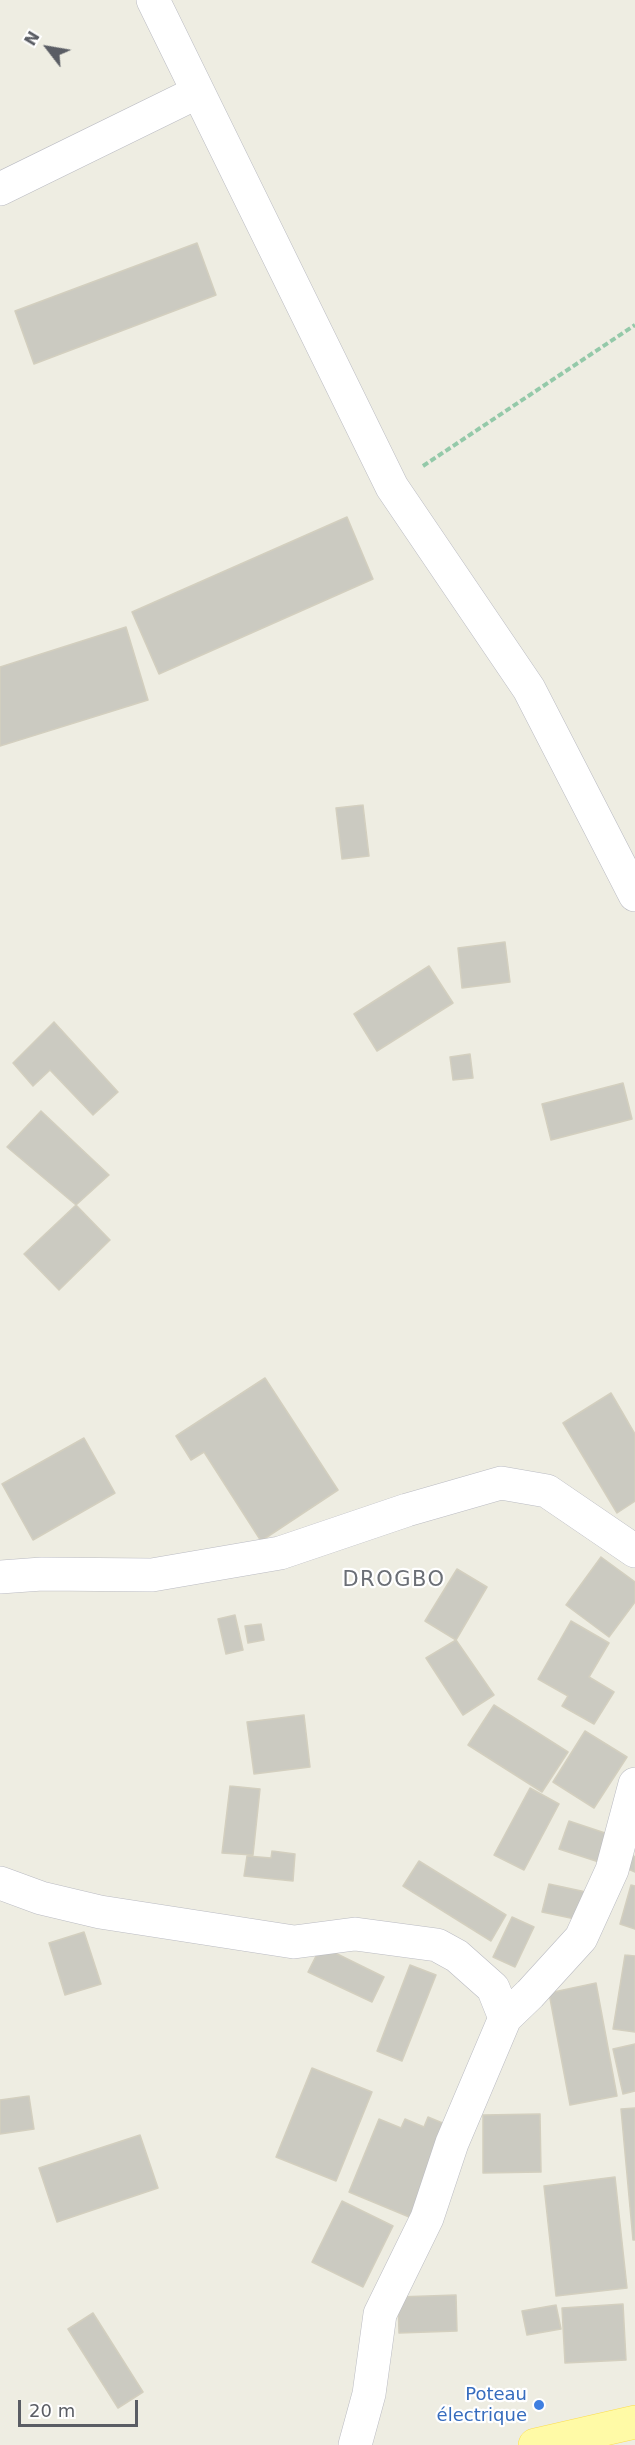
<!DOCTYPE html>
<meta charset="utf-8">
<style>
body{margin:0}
#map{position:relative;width:635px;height:2445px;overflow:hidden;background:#eeede2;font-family:"DejaVu Sans",sans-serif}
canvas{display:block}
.north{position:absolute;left:18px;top:18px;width:60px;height:60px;-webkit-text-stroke:4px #fff;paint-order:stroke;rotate:301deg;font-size:16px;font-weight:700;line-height:24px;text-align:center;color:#5a5d64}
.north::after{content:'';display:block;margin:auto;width:21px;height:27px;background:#5a5d64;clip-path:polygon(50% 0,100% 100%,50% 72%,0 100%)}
.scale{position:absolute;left:18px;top:2400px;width:120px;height:27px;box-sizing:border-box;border:3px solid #5a5d64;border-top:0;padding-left:8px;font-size:18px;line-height:21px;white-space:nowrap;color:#5a5d64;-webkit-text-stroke:4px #fff;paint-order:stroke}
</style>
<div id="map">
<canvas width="635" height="2445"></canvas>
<div class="north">N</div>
<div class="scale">20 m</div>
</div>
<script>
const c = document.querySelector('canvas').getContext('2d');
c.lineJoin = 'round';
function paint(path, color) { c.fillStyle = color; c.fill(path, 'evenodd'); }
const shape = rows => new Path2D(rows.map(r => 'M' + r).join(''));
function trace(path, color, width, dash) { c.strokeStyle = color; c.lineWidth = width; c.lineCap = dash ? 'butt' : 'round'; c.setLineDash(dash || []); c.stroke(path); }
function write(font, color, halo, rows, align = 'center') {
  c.font = font + ' "DejaVu Sans",sans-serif'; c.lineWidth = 4.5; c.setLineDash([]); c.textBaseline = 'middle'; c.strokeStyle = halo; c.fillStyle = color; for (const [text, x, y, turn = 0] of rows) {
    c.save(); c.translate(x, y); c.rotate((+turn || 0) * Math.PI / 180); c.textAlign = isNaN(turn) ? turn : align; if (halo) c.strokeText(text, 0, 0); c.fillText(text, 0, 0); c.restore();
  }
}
const building = shape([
 [197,243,216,295,34,364,15,311,197,243],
 [347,517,373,579,159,674,132,612,347,517],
 [126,627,148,700,0,746,0,667,126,627],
 [363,805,369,856,342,859,336,808,363,805],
 [505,942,510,982,462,988,458,948,505,942],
 [429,966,453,1003,377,1051,354,1014,429,966],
 [54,1022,118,1092,93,1115,50,1070,33,1086,13,1063,54,1022],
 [470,1054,473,1078,453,1080,450,1057,470,1054],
 [623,1083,632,1119,551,1140,542,1104,623,1083],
 [41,1111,109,1175,76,1205,7,1147,41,1111],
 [76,1205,110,1240,59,1290,24,1254,76,1205],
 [265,1378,338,1490,261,1541,204,1452,191,1460,176,1436,265,1378],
 [611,1393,635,1434,635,1501,617,1513,563,1423,611,1393],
 [84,1438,115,1493,33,1540,2,1484,84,1438],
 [601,1557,635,1582,635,1602,609,1637,566,1605,601,1557],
 [457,1569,487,1587,456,1640,425,1621,457,1569],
 [235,1615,243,1650,226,1654,218,1619,235,1615],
 [571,1621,609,1643,589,1677,614,1692,594,1724,562,1706,568,1696,538,1679,571,1621],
 [261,1624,264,1640,248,1643,245,1626,261,1624],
 [456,1640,494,1695,463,1715,426,1658,456,1640],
 [494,1705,568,1752,542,1792,468,1745,494,1705],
 [304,1715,310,1767,254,1774,247,1722,304,1715],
 [585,1731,627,1757,594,1808,553,1782,585,1731],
 [230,1786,260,1789,253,1855,222,1853,230,1786],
 [530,1788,559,1804,524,1870,494,1855,530,1788],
 [569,1821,614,1836,605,1864,559,1849,569,1821],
 [272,1851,295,1854,293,1881,244,1876,247,1856,271,1858,272,1851],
 [632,1855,635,1857,635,1872,626,1868,632,1855],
 [419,1861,506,1915,491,1941,403,1886,419,1861],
 [549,1884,586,1892,580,1920,542,1912,549,1884],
 [631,1885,635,1886,635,1929,620,1924,631,1885],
 [512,1917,534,1927,515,1967,493,1957,512,1917],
 [84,1932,101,1984,65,1995,49,1943,84,1932],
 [321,1946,384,1977,372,2002,308,1972,321,1946],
 [625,1955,635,1956,635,2032,613,2029,625,1955],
 [410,1965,436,1975,402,2061,377,2051,410,1965],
 [596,1983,617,2096,570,2105,549,1993,596,1983],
 [635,2044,635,2091,623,2094,613,2049,635,2044],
 [312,2068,372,2092,336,2181,276,2157,312,2068],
 [29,2096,34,2129,0,2134,0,2100,29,2096],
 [635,2108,635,2240,633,2240,621,2109,635,2108],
 [540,2114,541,2172,483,2173,483,2115,540,2114],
 [428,2117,452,2127,414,2219,349,2192,379,2119,401,2128,405,2119,424,2127,428,2117],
 [140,2135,158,2188,57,2222,39,2168,140,2135],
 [615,2177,627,2288,556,2296,544,2186,615,2177],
 [342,2201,393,2226,363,2287,312,2262,342,2201],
 [456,2295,457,2331,399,2333,398,2297,456,2295],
 [623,2304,626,2360,565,2363,562,2308,623,2304],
 [556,2305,561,2329,527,2335,522,2311,556,2305],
 [93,2313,143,2392,118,2408,68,2329,93,2313]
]);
paint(building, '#cbcac1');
trace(building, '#d3cfbf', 1.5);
const minor = shape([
 [153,0,392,487,529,689,635,895],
 [0,189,198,92],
 [0,1577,42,1574,152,1575,280,1553,407,1510,501,1483,547,1491,635,1551],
 [0,1883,41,1898,100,1912,294,1942,355,1934,437,1945,457,1956,493,1988,505,2018,452,2143,427,2218,380,2314,369,2394,355,2445],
 [505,2018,530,1994,581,1938,612,1870,635,1784]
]);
const primary = shape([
 [535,2445,635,2422]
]);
trace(minor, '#babbc2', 34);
trace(primary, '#fcdd4d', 34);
trace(shape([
 [423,466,635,325]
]), '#94c9a9', 4, [6, 3]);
trace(minor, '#fff', 33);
trace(primary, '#fffaa6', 33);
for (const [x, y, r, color] of [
 [539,2405,6,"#3f7fe0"]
]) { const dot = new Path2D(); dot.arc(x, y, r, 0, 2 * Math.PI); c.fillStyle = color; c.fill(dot); trace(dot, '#fff', 2); }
write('18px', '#366cbe', '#fff', [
 ["Poteau",527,2395],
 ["électrique",527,2416]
], 'right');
c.letterSpacing = '1.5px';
write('21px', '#6b6f76', '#fff', [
 ["DROGBO",394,1581]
]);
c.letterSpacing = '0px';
</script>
